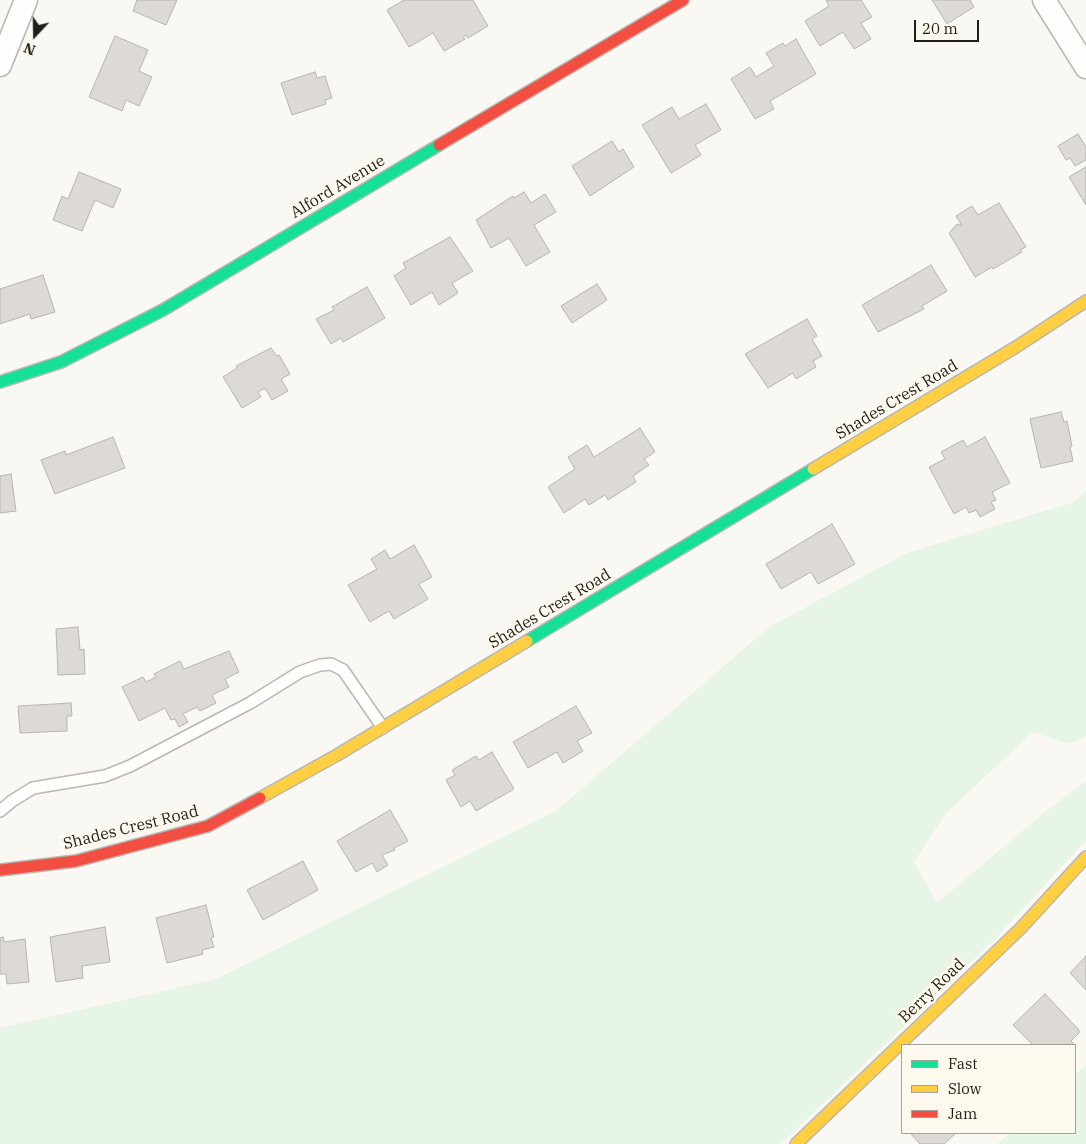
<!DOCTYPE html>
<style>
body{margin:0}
#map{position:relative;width:1086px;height:1144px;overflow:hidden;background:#faf8f2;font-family:"IBM Plex Serif",serif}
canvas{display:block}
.legend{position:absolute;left:901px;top:1044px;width:175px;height:90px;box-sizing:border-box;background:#fef9ee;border:1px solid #a6a199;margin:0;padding:6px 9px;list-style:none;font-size:15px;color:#211e19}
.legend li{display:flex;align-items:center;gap:10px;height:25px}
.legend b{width:25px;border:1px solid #a6a199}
.north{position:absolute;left:10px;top:10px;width:50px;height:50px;-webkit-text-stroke:4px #fef9ee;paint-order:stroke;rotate:201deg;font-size:14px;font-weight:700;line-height:20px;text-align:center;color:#211e19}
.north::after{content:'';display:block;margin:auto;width:18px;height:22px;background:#211e19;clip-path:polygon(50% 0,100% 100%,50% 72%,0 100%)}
.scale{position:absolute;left:914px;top:20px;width:65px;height:22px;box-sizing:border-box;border:2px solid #211e19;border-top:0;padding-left:6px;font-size:15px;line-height:18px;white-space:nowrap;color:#211e19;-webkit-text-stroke:4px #fef9ee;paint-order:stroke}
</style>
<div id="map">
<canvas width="1086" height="1144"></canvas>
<ul class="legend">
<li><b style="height:6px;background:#16e098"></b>Fast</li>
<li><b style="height:6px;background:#ffcf43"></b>Slow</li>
<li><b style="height:6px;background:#f24e42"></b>Jam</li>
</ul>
<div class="north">N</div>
<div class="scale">20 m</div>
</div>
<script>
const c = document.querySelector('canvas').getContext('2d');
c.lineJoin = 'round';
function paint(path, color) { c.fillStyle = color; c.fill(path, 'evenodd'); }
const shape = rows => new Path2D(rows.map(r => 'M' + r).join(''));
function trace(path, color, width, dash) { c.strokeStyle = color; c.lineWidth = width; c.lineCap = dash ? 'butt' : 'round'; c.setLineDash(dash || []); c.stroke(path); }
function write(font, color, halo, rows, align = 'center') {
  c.font = font + ' "IBM Plex Serif",serif'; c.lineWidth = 5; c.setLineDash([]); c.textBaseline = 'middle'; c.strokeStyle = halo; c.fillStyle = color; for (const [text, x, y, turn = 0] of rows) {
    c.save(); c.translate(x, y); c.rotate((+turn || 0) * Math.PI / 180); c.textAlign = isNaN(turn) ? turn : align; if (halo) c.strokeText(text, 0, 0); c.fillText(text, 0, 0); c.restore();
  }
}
paint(shape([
 [1086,491,1086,736,1070,744,1033,732,946,813,914,862,937,903,1046,811,1086,781,1086,840,995,939,781,1144,0,1144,0,1028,216,979,556,811,769,627,907,553,1074,502],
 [1086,1064,1086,1144,997,1144,1010,1133,1075,1133,1075,1076]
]), '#e7f5e6');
const building = shape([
 [137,0,177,0,166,25,133,11,137,0],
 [404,0,473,0,488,26,468,38,466,35,463,37,465,39,444,51,433,33,409,47,387,10,404,0],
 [826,0,861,0,872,17,861,23,871,39,854,49,843,32,820,46,805,21,829,6,826,0],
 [932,0,970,0,974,7,947,24,932,0],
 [115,36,148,50,139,71,152,77,139,106,126,100,122,111,89,97,115,36],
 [796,39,816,74,770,101,774,109,755,119,731,79,750,67,756,77,774,66,766,53,783,43,785,46,796,39],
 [315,72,317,78,325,76,332,98,325,100,326,104,292,115,281,83,315,72],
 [706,104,721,130,695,145,701,155,671,173,642,125,672,107,679,119,706,104],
 [1078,134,1086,147,1086,160,1075,166,1070,158,1066,160,1058,146,1078,134],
 [612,141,619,152,623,149,634,167,590,196,572,166,612,141],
 [1086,167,1086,205,1069,177,1086,167],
 [79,172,121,189,113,208,95,200,82,231,53,220,62,196,68,199,79,172],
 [524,192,531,203,545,194,556,212,534,225,550,252,526,266,509,238,491,248,476,220,513,196,514,198,524,192],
 [999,203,1026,247,1020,250,1022,252,993,269,992,267,975,277,949,233,957,224,962,226,956,216,972,206,978,215,999,203],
 [450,237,473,271,452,283,458,293,439,305,432,292,411,305,394,276,406,268,403,263,450,237],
 [931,265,947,291,922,306,924,309,878,332,862,305,931,265],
 [43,275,55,312,31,319,30,314,0,324,0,289,43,275],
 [597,284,607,300,572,323,561,306,597,284],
 [367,287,385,318,343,342,341,338,331,344,316,319,334,310,332,307,367,287],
 [807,319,817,336,812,339,822,356,813,361,816,367,796,379,793,373,768,388,745,354,807,319],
 [271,348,277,356,279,355,290,374,281,379,288,391,272,400,265,388,258,392,261,397,242,408,223,377,237,368,236,366,271,348],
 [1061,412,1064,422,1067,421,1072,446,1070,447,1073,461,1041,468,1030,419,1061,412],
 [640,428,655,452,644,459,649,465,633,476,636,482,608,500,605,495,589,505,585,499,564,513,548,487,575,469,568,457,587,445,594,457,640,428],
 [113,437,125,468,55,494,41,460,65,451,66,455,113,437],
 [985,437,1010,483,992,492,996,500,991,502,995,509,980,517,976,510,969,513,966,507,954,514,929,467,945,459,941,452,963,440,967,447,985,437],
 [11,474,16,511,0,513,0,476,11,474],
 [832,524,855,564,818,584,811,572,781,589,766,564,832,524],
 [414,545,432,577,419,584,428,599,394,619,389,611,370,622,348,585,377,569,371,559,385,550,390,559,414,545],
 [78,627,80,650,84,649,85,674,58,675,56,629,78,627],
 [229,651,239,672,225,679,229,687,212,695,216,703,200,711,197,707,183,714,188,722,179,727,175,719,171,720,165,708,139,721,122,687,143,677,146,682,156,677,154,674,180,661,184,669,229,651],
 [71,703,72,716,67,716,67,731,20,733,18,706,71,703],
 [576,706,592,733,577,741,583,751,563,763,557,752,528,768,513,742,576,706],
 [492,752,514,789,476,811,470,801,461,807,446,780,455,775,452,770,476,756,479,760,492,752],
 [390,810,408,841,394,848,395,850,382,855,388,865,377,872,372,863,356,872,337,841,390,810],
 [303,861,318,890,263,920,247,890,303,861],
 [206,905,214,937,211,938,214,947,202,950,203,954,167,963,156,918,206,905],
 [105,927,110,962,82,966,83,978,56,982,50,937,105,927],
 [3,937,4,942,25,939,29,982,7,984,6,974,0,974,0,938,3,937],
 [1086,956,1086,990,1070,973,1086,956],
 [1045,994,1079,1030,1079,1033,1071,1041,1076,1046,1075,1047,1033,1045,1013,1025,1045,994],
 [910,1133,956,1133,944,1144,920,1144,910,1133]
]);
paint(building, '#dddad5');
trace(building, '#b7b4b0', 1);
const lane = shape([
 [0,811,12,801,33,788,105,776,130,766,250,703,300,672,320,665,331,664,343,670,383,728]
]);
const street = shape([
 [1044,0,1086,67],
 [0,65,26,0]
]);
const fast = shape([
 [0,382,61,362,163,310,439,145],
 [527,641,813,469]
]);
const slow = shape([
 [813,469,1016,347,1086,301],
 [260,798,337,755,527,641],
 [796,1144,1021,928,1086,857]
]);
const jam = shape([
 [439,145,683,0],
 [0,870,76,861,208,826,260,798]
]);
trace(lane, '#b9b7b2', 14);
trace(street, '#b9b7b2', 25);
trace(fast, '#b9b7b2', 14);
trace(slow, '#b9b7b2', 14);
trace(jam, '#b9b7b2', 14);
trace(lane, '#fefefd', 11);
trace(street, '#fefefd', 22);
trace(fast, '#16e098', 11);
trace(slow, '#ffcf43', 11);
trace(jam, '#f24e42', 11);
write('16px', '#211e19', '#fef9ee', [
 ["Alford Avenue",338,187,-31],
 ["Shades Crest Road",897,400,-31],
 ["Shades Crest Road",550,609,-31],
 ["Shades Crest Road",131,828,-14],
 ["Berry Road",932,991,-44]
]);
</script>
